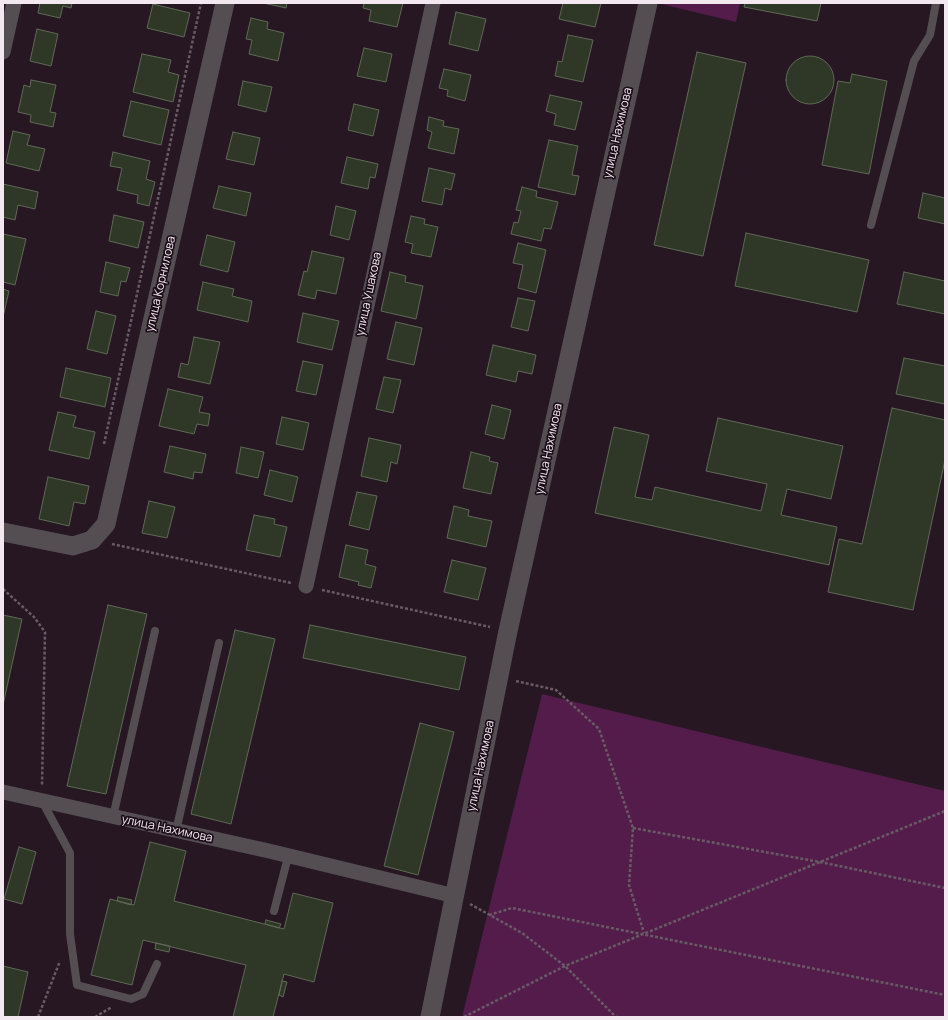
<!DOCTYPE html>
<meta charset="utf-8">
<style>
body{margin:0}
#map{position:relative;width:948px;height:1020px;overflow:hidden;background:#261723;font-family:Manrope,sans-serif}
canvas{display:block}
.frame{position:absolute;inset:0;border:4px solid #f3e8f0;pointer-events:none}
</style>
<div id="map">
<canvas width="948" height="1020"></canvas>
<div class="frame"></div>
</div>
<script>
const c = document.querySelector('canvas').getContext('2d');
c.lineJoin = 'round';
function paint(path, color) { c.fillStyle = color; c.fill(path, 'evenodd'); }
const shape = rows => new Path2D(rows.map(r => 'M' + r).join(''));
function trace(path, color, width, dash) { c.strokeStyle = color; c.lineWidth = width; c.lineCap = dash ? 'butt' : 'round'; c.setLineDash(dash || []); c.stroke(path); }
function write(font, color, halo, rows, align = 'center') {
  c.font = font + ' Manrope,sans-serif'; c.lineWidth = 3.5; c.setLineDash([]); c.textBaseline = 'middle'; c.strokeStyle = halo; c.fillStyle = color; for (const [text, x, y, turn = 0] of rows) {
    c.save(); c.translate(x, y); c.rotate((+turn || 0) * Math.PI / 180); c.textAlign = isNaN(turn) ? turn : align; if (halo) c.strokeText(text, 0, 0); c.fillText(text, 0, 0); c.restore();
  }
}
paint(shape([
 [657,3,740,3,736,22],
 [542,694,945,791,945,1017,462,1017]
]), '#541c4b');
const building = shape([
 [40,3,72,3,71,8,63,6,60,18,38,13,40,3],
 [263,3,287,3,286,8,263,3],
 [364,3,403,3,397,27,369,21,371,10,363,8,364,3],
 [563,3,601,3,595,27,559,19,563,3],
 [745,3,821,3,817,21,744,7,745,3],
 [153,4,190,13,184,37,147,28,153,4],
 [456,12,486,19,478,51,449,44,456,12],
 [251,18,268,22,267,29,284,33,278,61,249,54,252,40,246,39,251,18],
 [37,29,58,34,51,66,30,61,37,29],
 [568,35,593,40,583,82,555,76,558,61,562,62,568,35],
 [364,48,392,54,386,82,357,76,364,48],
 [697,52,746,63,703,256,654,245,697,52],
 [142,54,171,60,168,72,179,75,173,102,133,92,142,54],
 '786 80a24 24 0 1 1 48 0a24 24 0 1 1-48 0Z',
 [444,69,471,75,465,101,447,96,448,90,439,88,444,69],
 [852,74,887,81,869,174,822,165,838,81,850,83,852,74],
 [31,80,56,85,50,112,56,113,53,127,30,122,31,115,18,112,24,85,30,87,31,80],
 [243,81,272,87,266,112,238,105,243,81],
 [550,95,582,102,575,130,554,125,556,114,546,111,550,95],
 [131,101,169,110,161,145,123,136,131,101],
 [354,104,379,110,373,136,348,130,354,104],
 [429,117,444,121,443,126,459,129,454,154,428,148,432,132,427,130,429,117],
 [13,131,30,135,27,145,45,149,39,171,6,163,13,131],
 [233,132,260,138,254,165,226,159,233,132],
 [549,140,578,146,572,175,579,176,575,195,538,187,549,140],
 [113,152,150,161,146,179,155,182,149,206,137,203,138,195,117,190,122,168,110,166,113,152],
 [347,157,378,164,375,178,370,177,368,189,341,183,347,157],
 [429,168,455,174,451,190,445,188,442,205,422,201,429,168],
 [3,184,38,192,35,209,18,205,15,220,3,217,3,184],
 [219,186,251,193,246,216,213,208,219,186],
 [522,187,537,191,536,197,558,202,551,229,544,228,541,241,511,234,514,222,518,223,521,211,516,210,522,187],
 [923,193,945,198,945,224,918,218,923,193],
 [336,206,356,211,349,240,330,235,336,206],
 [114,215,144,222,138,248,109,241,114,215],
 [411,216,425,219,424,224,438,227,431,257,411,253,413,244,405,242,411,216],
 [746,233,869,260,857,312,735,286,746,233],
 [3,234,26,239,15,285,3,282,3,234],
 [207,235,235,242,228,272,200,265,207,235],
 [518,243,546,250,536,293,518,288,523,265,513,263,518,243],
 [312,251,344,258,336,294,317,290,315,299,298,295,304,271,307,272,312,251],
 [106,262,130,268,126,282,121,281,118,296,100,292,106,262],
 [390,272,406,276,405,282,423,286,416,319,381,311,390,272],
 [904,272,945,281,945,314,897,304,904,272],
 [203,282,234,289,232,296,252,301,248,322,197,310,203,282],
 [3,289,9,291,3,317,3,289],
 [518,298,535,301,528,331,511,327,518,298],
 [96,311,116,316,107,354,87,349,96,311],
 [303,313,339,321,332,350,297,342,303,313],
 [396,322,422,328,414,365,387,359,396,322],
 [194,337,220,342,210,384,178,377,181,363,188,365,194,337],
 [493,345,536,355,532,374,518,371,516,382,486,375,493,345],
 [904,358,945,366,945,404,896,394,904,358],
 [303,361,323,365,316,395,296,391,303,361],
 [66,368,111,378,105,407,60,397,66,368],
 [384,377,401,380,393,413,376,409,384,377],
 [168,389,203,397,199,412,210,414,208,426,197,424,194,434,159,426,168,389],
 [492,405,511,410,504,439,485,434,492,405],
 [892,408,945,420,945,460,913,610,828,592,839,539,862,544,892,408],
 [58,412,76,416,73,427,95,432,89,459,49,450,58,412],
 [282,417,309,423,303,450,276,444,282,417],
 [718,418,843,446,831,499,787,489,781,515,837,527,829,565,595,513,614,427,649,435,635,497,652,500,655,487,761,511,767,484,706,471,718,418],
 [369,438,401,445,397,464,391,462,387,482,361,476,369,438],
 [170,446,206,454,202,473,194,472,193,479,164,472,170,446],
 [241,447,264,452,258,478,236,473,241,447],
 [471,452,490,457,489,461,498,463,491,494,463,488,471,452],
 [270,470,298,477,292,502,264,495,270,470],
 [48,477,89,486,85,504,74,502,69,526,39,519,48,477],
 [357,492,377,496,369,530,349,525,357,492],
 [149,501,175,507,167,538,142,533,149,501],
 [454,506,469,510,468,516,492,521,486,547,447,538,454,506],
 [254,515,275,519,274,524,287,527,280,557,246,550,254,515],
 [346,545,368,550,365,564,376,567,371,588,358,585,359,582,339,577,346,545],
 [452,560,486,568,478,600,444,592,452,560],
 [108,605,147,614,106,794,67,786,108,605],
 [3,615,22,619,3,705,3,615],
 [310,625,466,657,459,690,303,658,310,625],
 [235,630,275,639,231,824,191,814,235,630],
 [420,723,454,732,418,875,384,866,420,723],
 [150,842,186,851,174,901,284,929,293,893,333,903,314,982,284,974,273,1017,233,1017,246,965,143,940,132,985,91,975,110,899,134,905,150,842],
 [19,847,36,852,22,904,4,899,19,847],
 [118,897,132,900,131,905,117,901,118,897],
 [266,920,281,924,279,928,265,924,266,920],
 [156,943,170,946,169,952,155,949,156,943],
 [3,966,28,972,18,1017,3,1017,3,966],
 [282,981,287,982,283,997,279,995,282,981]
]);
paint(building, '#2f3726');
trace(building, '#606957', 1);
trace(shape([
 [104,444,201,3],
 [112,544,291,583],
 [3,589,34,617,45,632,42,785],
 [322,590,490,627],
 [516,681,556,690,599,729,633,828,629,885,644,933],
 [633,828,820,862,945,888],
 [470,904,522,933,565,966,616,1017],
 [489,915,512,908,945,995],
 [38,1017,60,961],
 [95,1017,112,1007],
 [464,1017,565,966,945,811]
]), '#685b65', 2.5, [3, 2]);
trace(shape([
 [871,225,914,61,930,35,936,3],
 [42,801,70,853,70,934,77,985,131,999,143,994,157,964],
 [113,817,155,631],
 [176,831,219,643],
 [274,911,288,857]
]), '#544d52', 8);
trace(shape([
 [3,52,14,3],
 [306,586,433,3],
 [3,792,269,851,455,896]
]), '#544d52', 15);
trace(shape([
 [3,532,73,546,92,540,106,524,225,3],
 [430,1017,508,631,648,3]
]), '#544d52', 19);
write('12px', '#f3e8f0', '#1c0e19', [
 ["улица Нахимова",618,133,-77],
 ["улица Корнилова",161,284,-77],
 ["улица Ушакова",369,294,-78],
 ["улица Нахимова",549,449,-78],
 ["улица Нахимова",481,766,-78],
 ["улица Нахимова",167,829,12]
]);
</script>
